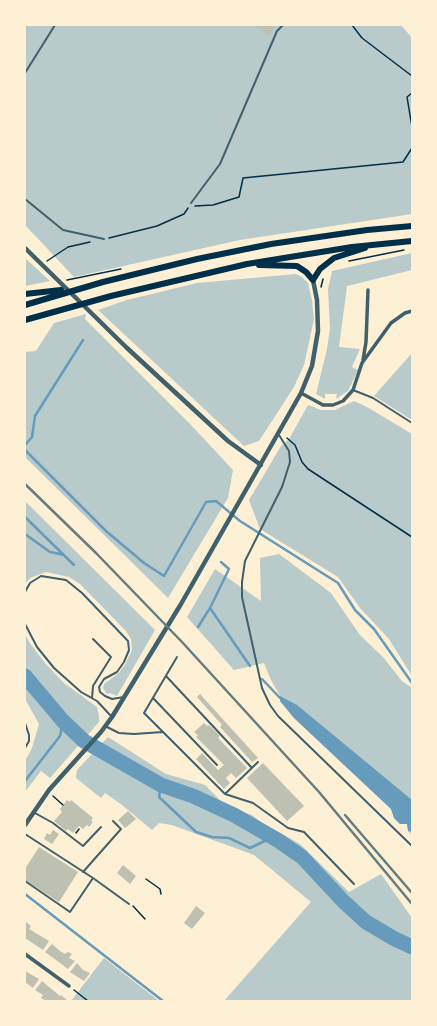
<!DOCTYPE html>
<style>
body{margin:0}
#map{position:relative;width:437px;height:1026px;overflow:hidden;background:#fdf0d5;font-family:"Alegreya Sans",sans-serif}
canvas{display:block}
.frame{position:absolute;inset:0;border:26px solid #fdf0d5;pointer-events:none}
</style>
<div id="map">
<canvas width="437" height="1026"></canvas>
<div class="frame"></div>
</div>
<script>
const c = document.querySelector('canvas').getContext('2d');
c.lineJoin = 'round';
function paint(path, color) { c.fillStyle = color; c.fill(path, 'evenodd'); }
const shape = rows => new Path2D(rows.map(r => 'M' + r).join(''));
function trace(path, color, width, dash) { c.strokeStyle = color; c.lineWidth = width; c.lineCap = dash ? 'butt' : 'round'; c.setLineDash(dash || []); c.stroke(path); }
paint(shape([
 [25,25,401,25,412,38,412,214,240,240,74,277,25,225],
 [412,253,412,270,347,286,339,347,360,349,352,367,358,370,348,391,336,399,337,394,325,394,325,399,316,394,327,349,330,328,328,289,332,271],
 [25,258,50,281,25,286],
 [296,274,302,277,308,283,312,300,314,319,304,365,294,387,259,441,244,446,98,310,127,300,197,283],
 [86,314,85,319,192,426,233,470,228,498,168,598,25,457,25,352,36,351,54,323],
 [412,353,412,420,374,396],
 [354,401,367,407,412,434,412,676,389,639,360,608,338,577,260,529,249,500,281,446,289,439,308,405,321,410,335,410],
 [25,501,155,630,117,696,110,693,107,694,103,688,104,684,119,673,126,663,132,650,131,639,126,631,80,584,69,577,46,572,30,578,25,584],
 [279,554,331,593,360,635,383,657,402,681,412,688,412,835,408,831,407,824,400,824,394,818,391,809,294,718,280,701,280,696,271,680,264,663,234,670,187,617,215,569,261,601,260,558],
 [25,633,29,642,45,663,64,683,97,707,99,716,99,722,50,778,41,771,25,792,25,761,32,748,39,724,25,699],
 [108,737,166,774,205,785,225,805,252,815,261,822,300,844,349,892,381,874,412,918,412,1001,224,1001,311,902,254,855,172,825,159,823,152,830,122,805,105,793,101,798,76,778,77,770],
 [104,958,159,1001,71,1001]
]), '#b9caca');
paint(shape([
 [280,696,297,705,412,800,412,832,408,831,407,824,400,824,394,818,391,809,294,718,280,701]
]), '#669bbc');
trace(shape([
 [25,445,32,437,35,416,83,340],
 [25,450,106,531,144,563,164,576,206,502,216,501,240,521,338,583,355,610,374,629,412,683],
 [25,517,74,565],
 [25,534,50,552,64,555],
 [221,562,229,569,210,608,250,666],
 [198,627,210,608],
 [262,679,280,698],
 [25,781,60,736,63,721],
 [161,785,159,797,196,832,212,837,229,838,250,848,273,837],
 [25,894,163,1001]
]), '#669bbc', 2.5);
trace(shape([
 [25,676,63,721,84,741,161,785,193,796,234,815,279,841,302,857,344,902,366,922,393,938,412,947]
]), '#669bbc', 15);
paint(shape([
 [253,25,276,25,269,35],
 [200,694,258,758,252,762,220,727,222,725,197,697],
 [204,723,207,726,209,725,220,736,218,738,247,768,236,778,231,773,226,778,230,783,224,789,196,759,202,753,218,770,224,765,196,737,198,735,194,732],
 [263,763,304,806,287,821,247,778],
 [67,800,70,802,71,800,93,818,91,821,93,822,89,827,87,825,83,829,79,826,73,833,68,829,66,831,54,821,62,812,60,809],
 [128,811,136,819,125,828,118,820],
 [53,830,59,834,52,844,44,839,47,833,50,835],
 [39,847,78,872,59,902,25,880,25,869],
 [123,865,136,876,130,884,117,873],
 [196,906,205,913,192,929,184,923],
 [26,922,31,926,29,929,49,941,43,950,25,938],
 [52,944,60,951,65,954,68,952,72,954,69,958,75,961,68,969,45,952],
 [77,963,83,970,90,973,84,981,70,972],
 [25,971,39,979,33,988,25,982],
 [42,981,60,996,61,995,68,1001,49,1000,46,1001,41,998,43,995,35,990]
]), '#bec0b2');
trace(shape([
 [352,25,362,38,412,76],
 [412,93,407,97,412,127],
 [195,206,213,205,239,197,243,178,403,162,412,148],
 [109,238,157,226,184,214,188,208],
 [47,261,68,247,90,242],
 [349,261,404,250],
 [67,280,121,269],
 [321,287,323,279],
 [287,438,295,445,302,462,308,469,412,537],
 [53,796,63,805],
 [76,833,79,829],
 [146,879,160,889,161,894],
 [133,906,145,919],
 [74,990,88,1001]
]), '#003049', 1.5);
trace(shape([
 [25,73,55,25],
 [25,199,63,230,104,239],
 [191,203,220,164,277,31,283,25],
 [353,390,373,398,412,423],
 [279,435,289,451,290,462,282,487,245,561,242,582,242,597,262,688,270,705,278,716,412,846],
 [25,592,30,583,41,576,66,580,82,593,128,641,129,650,124,662,117,672,104,679,99,687],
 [25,624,37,647,54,668,81,692,97,701,111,716],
 [166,676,252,768],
 [99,687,100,692,105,696,112,699,124,697],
 [92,698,93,686,111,657,93,639],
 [153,698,217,765],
 [25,723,29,735,29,741,25,748],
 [107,727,119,733,134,734,163,732,225,794,258,762],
 [163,732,144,713,177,657],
 [225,794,253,803,288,828,304,832,354,884],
 [35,813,53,823,83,846,101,827],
 [25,834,93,878,70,912,25,881],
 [83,872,121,829,113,821],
 [93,878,129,904]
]), '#3f606c', 2);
trace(shape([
 [363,360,366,342,368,290],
 [301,393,323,405,333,405,343,401,353,390,362,363,391,323,405,313,412,311],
 [25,954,69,986]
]), '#3f606c', 3.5);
trace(shape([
 [25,248,127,348,228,441,261,465],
 [25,825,49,790,101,732,112,717,181,604,301,393,312,366,318,331,317,300,313,280]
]), '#3f606c', 4.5);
trace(shape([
 [259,265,297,266,306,272,313,280,320,269,334,258,365,248],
 [25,294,61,290],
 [25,305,103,282,197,259,271,244,367,230,412,226],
 [25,320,111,296,247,264,352,247,412,241]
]), '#003049', 6);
trace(shape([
 [25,484,96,553,182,642,319,792,412,904],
 [345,815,412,893]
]), '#657d81', 2.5);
</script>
